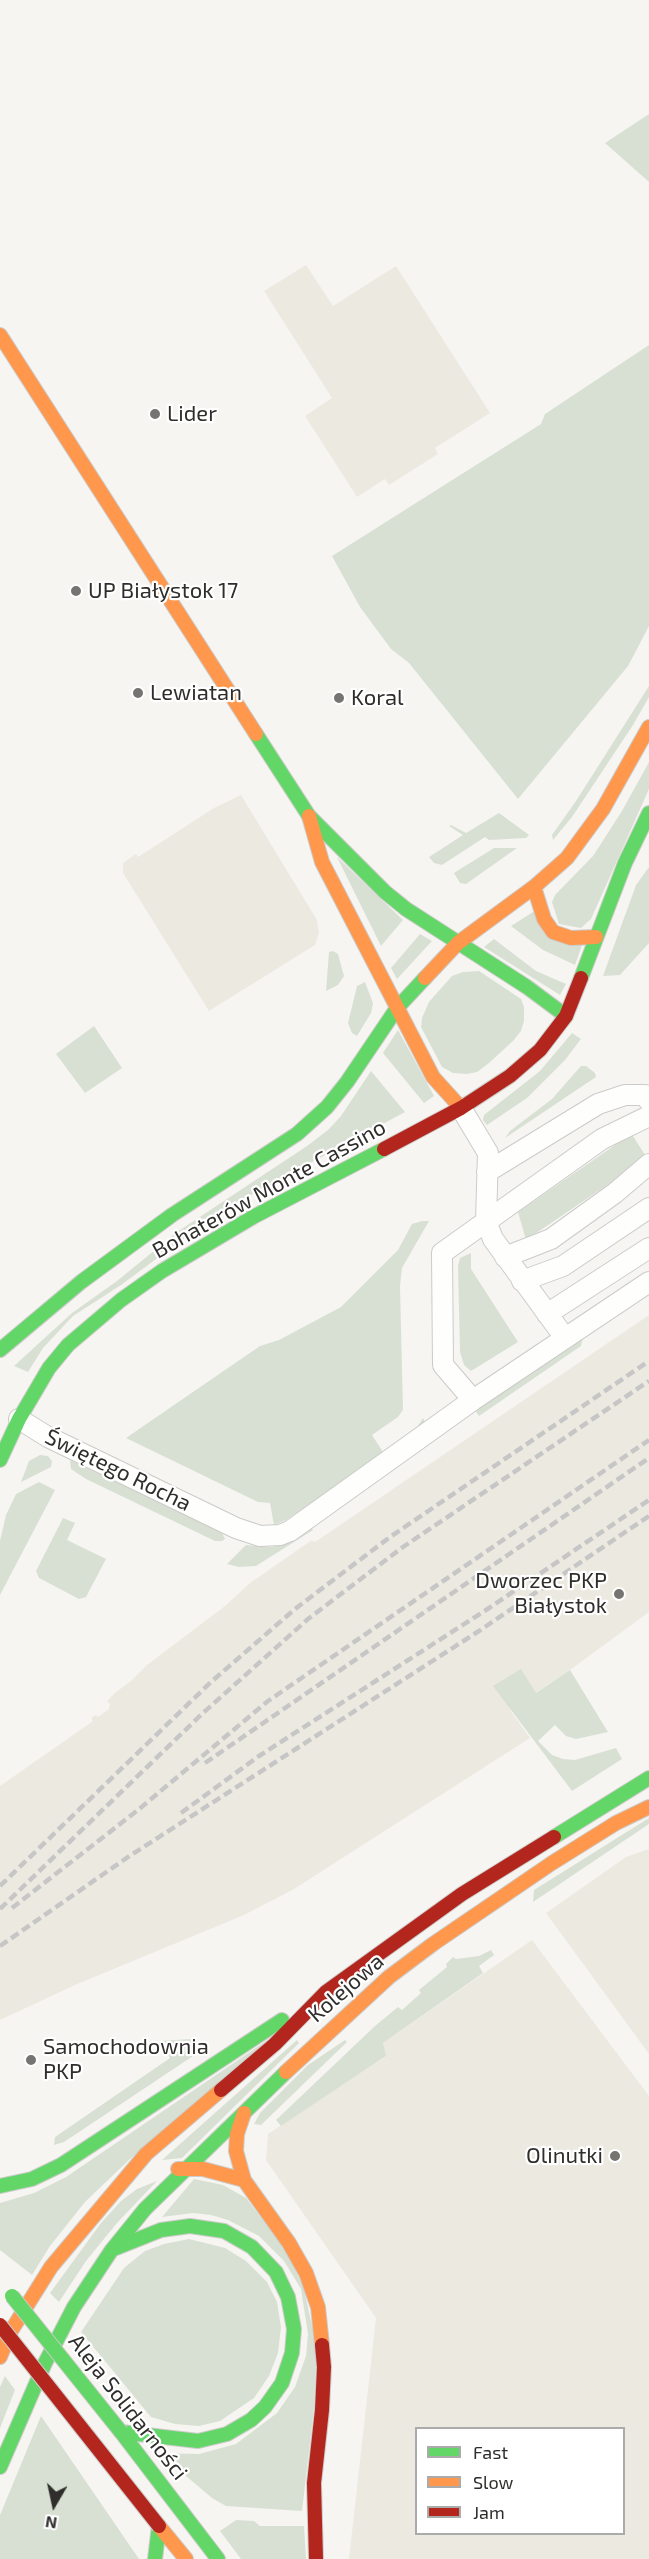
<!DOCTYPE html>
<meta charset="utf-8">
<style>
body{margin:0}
#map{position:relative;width:649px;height:2559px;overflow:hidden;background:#f6f5f2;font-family:"Exo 2",sans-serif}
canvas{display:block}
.legend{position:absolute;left:415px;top:2427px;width:210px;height:108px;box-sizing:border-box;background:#fff;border:2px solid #acabab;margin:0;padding:8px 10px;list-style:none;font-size:18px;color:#2f2e2c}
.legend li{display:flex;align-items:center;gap:12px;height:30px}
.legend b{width:30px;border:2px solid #acabab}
.north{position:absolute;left:24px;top:2475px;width:60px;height:60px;-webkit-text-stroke:4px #fff;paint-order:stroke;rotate:189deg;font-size:16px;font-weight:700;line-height:24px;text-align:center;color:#2f2e2c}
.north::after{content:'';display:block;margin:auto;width:21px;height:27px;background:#2f2e2c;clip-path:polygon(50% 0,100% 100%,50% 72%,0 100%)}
</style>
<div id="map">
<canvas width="649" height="2559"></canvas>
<ul class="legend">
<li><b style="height:8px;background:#63d668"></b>Fast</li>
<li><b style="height:8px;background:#ff974d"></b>Slow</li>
<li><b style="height:8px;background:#b3261e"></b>Jam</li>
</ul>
<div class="north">N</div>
</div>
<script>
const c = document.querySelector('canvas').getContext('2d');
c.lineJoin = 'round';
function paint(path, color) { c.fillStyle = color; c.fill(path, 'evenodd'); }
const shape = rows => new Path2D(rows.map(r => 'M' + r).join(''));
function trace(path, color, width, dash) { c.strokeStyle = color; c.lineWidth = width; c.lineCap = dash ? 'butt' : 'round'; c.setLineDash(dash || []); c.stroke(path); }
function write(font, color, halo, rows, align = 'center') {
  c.font = font + ' "Exo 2",sans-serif'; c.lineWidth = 4.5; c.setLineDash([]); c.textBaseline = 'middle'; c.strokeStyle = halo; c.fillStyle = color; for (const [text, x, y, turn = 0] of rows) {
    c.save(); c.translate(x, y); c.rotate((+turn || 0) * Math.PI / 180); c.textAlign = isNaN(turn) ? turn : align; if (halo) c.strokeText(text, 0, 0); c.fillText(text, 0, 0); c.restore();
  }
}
paint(shape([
 [306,265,333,306,396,266,490,413,435,448,438,454,389,485,385,479,357,497,305,416,332,398,264,291],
 [241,795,317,920,319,933,315,945,209,1011,123,873,123,863,136,854,138,857,214,808],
 [649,1315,649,1612,570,1670,510,1710,530,1738,294,1889,244,1915,75,1985,0,2020,0,1786,93,1721,91,1718,96,1715,98,1717,109,1709,110,1704,107,1701,115,1693,132,1680,147,1665,225,1606,250,1583,312,1540,314,1542,318,1540],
 [649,1849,649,2054,546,1913,626,1857],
 [532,1940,649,2096,649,2559,349,2559,376,2318,266,2160,268,2134,385,2057,383,2043],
 [416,2428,624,2428,624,2534,416,2534]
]), '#ece9e0');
paint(shape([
 [649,114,649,182,605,143],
 [649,345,649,626,628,666,518,799,409,663,391,649,360,607,332,556,541,424,545,414],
 [649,686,649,697,633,725,572,817,553,840,552,835,576,801],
 [649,762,649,789,591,919,581,928,559,924,552,902,555,895,593,856,622,811],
 [499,813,529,835,526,838,489,840,485,837,442,865,434,863,429,857,463,835,449,826,451,825,466,833],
 [494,848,517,848,466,884,460,883,454,873],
 [337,857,403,920,381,946],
 [649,867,649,943,620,975,603,976,636,885],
 [533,912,582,945,575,965,543,950,511,926],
 [420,934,432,941,397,979,391,968],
 [494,939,536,971,566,984,560,995,484,947],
 [333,951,338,954,344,976,338,985,326,991,329,952],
 [479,971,521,999,524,1007,524,1021,521,1031,513,1041,489,1063,477,1072,467,1074,453,1073,442,1067,421,1027,422,1018,429,1002,452,976,463,972],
 [365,982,373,1003,371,1013,357,1036,352,1033,348,1023,357,986],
 [94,1026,122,1068,85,1093,56,1054],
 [398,1030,434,1096,424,1103,383,1053],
 [572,1033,581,1039,565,1060,527,1098,487,1125,483,1120,484,1115,540,1071],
 [581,1066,586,1066,595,1073,596,1077,505,1138,510,1131,552,1099],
 [371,1071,405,1112,221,1211,121,1285,73,1316,43,1348,28,1372,14,1366,72,1313,117,1281,177,1232,307,1146,328,1130,341,1116],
 [633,1136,647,1158,526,1240,518,1212,621,1141],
 [422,1221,429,1221,402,1268,400,1286,403,1410,398,1417,372,1435,383,1452,415,1430,423,1418,427,1425,286,1520,274,1525,270,1503,258,1502,126,1438,260,1346,279,1340,341,1307,398,1250,412,1224],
 [471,1253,471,1269,518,1342,471,1371,464,1365,460,1352,458,1266,460,1258],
 [583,1338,581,1346,479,1416,474,1409],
 [40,1455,48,1456,52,1461,51,1467,21,1482,29,1461],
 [70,1460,221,1531,225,1539,222,1541,215,1541,86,1479,71,1469],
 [39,1482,55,1490,0,1595,0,1541,6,1515,16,1494],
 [63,1518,75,1523,67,1540,106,1559,86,1597,79,1599,39,1578,36,1571],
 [311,1527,313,1530,256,1566,239,1567,227,1564,246,1545,270,1547,281,1545],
 [521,1669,536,1693,570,1670,608,1732,576,1739,566,1736,555,1725,538,1741,552,1755,563,1759,575,1760,616,1748,622,1759,572,1791,493,1686],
 [649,1818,649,1824,533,1902,534,1890],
 [491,1950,494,1955,479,1966,483,1973,383,2043,386,2056,281,2126,276,2120,375,2026,398,2007,402,2010,421,1993,419,1990,447,1967,446,1964,453,1957,456,1959,479,1956],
 [191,2039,200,2042,202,2046,196,2054,64,2142,54,2145,55,2137,170,2058,159,2041],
 [269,2039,130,2159,85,2202,50,2246,32,2275,0,2250,0,2203,34,2193,66,2177],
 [297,2040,299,2043,182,2158,162,2160],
 [345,2040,347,2042,261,2125,254,2124,260,2113,308,2065],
 [194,2179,223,2185,246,2198,288,2253,304,2289,314,2335,316,2367,314,2408,302,2511,226,2506,212,2498,159,2453,199,2454,236,2444,277,2413,295,2387,306,2356,308,2334,301,2289,284,2261,259,2236,228,2220,211,2215,193,2213,162,2217],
 [157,2181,117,2223,86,2261,59,2302,50,2293,101,2223,121,2201,137,2189],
 [189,2239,225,2248,246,2261,267,2282,277,2302,281,2327,278,2353,269,2376,254,2398,220,2421,199,2426,175,2424,151,2417,81,2332,124,2268,145,2251,164,2244],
 [5,2376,15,2390,0,2428,0,2387],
 [41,2416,139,2559,0,2559,0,2515],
 [236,2520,254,2521,260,2526,304,2526,306,2559,241,2559,220,2531]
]), '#d8e0d3');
const street = shape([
 [461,1108,488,1153,486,1221,493,1239,565,1338],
 [487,1172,598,1104,625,1095,645,1095,649,1101],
 [505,1257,551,1239,615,1193,649,1164],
 [522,1281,563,1266,649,1208],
 [547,1314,649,1248],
 [473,1400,443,1365,442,1253,602,1139,649,1116],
 [19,1419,48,1437,236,1528,260,1536,280,1535,290,1531,473,1400,649,1282]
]);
const fast = shape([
 [256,734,309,816,385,892,406,909,527,987,566,1016],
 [581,978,625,863,649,813],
 [0,1350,81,1282,172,1215,297,1134,327,1107,347,1082,397,1008,425,978],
 [0,1460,19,1419,49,1368,68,1345,121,1300,162,1271,253,1217,384,1149],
 [554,1837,649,1778],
 [0,2186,32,2179,61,2165,282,2020],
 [116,2248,161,2230,190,2226,224,2231,252,2247,276,2272,288,2297,294,2329,292,2353,282,2383,265,2407,251,2420,227,2434,198,2441,121,2432],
 [121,2432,218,2559],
 [0,2467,45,2363,74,2307,111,2251,145,2209,286,2072],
 [155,2559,159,2526]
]);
const slow = shape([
 [0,335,256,734],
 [309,816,322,862,433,1077,461,1108],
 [534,887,544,919,553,932,571,938,596,937],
 [425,978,458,943,534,887,567,858,603,809,649,727],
 [286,2072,389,1977,433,1944,552,1863,616,1823,649,1807],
 [244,2113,237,2134,236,2151,244,2180,289,2243,306,2273,318,2307,322,2345],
 [178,2169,203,2169,244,2180],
 [0,2357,11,2331,51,2267,146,2154,221,2090],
 [159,2526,186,2559]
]);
const jam = shape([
 [384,1149,461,1108,510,1076,540,1050,566,1016,581,978],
 [221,2090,275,2044,326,1992,462,1894,554,1837],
 [316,2559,314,2483,322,2410,324,2367,322,2345]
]);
trace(street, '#cccbc9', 22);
trace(fast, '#cccbc9', 16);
trace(slow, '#cccbc9', 16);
trace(jam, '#cccbc9', 16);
trace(street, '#fefefd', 20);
trace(fast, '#63d668', 14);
trace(slow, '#ff974d', 14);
trace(jam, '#b3261e', 14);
trace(shape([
 [205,1763,649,1458],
 [181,1813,259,1756,486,1610,649,1500],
 [0,1886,211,1682,295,1609,390,1537,649,1361],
 [12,1908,138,1810,268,1701,649,1440],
 [0,1909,203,1713,308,1619,403,1547,649,1381],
 [0,1946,128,1857,479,1631,649,1516]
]), '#c6c6c6', 4.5, [9, 4.5]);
const fastBridge = shape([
 [12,2296,121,2432]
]);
const jamBridge = shape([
 [0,2325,159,2526]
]);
trace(fastBridge, '#cccbc9', 16, []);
trace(jamBridge, '#cccbc9', 16, []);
trace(fastBridge, '#63d668', 14);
trace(jamBridge, '#b3261e', 14);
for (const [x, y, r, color] of [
 [155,414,6,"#757471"],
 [76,591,6,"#757471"],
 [138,693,6,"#757471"],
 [339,698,6,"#757471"],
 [619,1594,6,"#757471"],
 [31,2060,6,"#757471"],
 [615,2156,6,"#757471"]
]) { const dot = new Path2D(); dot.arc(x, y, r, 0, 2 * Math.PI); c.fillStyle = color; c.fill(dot); trace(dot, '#fff', 2); }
write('22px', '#2f2e2c', '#fff', [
 ["Lider",167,414],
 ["UP Białystok 17",88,591],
 ["Lewiatan",150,693],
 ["Koral",351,698],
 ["Dworzec PKP",607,1581,"right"],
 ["Białystok",607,1606,"right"],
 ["Samochodownia",43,2047],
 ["PKP",43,2072],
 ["Olinutki",603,2156,"right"]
], 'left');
write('22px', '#2f2e2c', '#fff', [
 ["Bohaterów Monte Cassino",269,1189,-29],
 ["Świętego Rocha",118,1470,26],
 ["Kolejowa",346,1988,-41],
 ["Aleja Solidarności",128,2407,52]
]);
</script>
